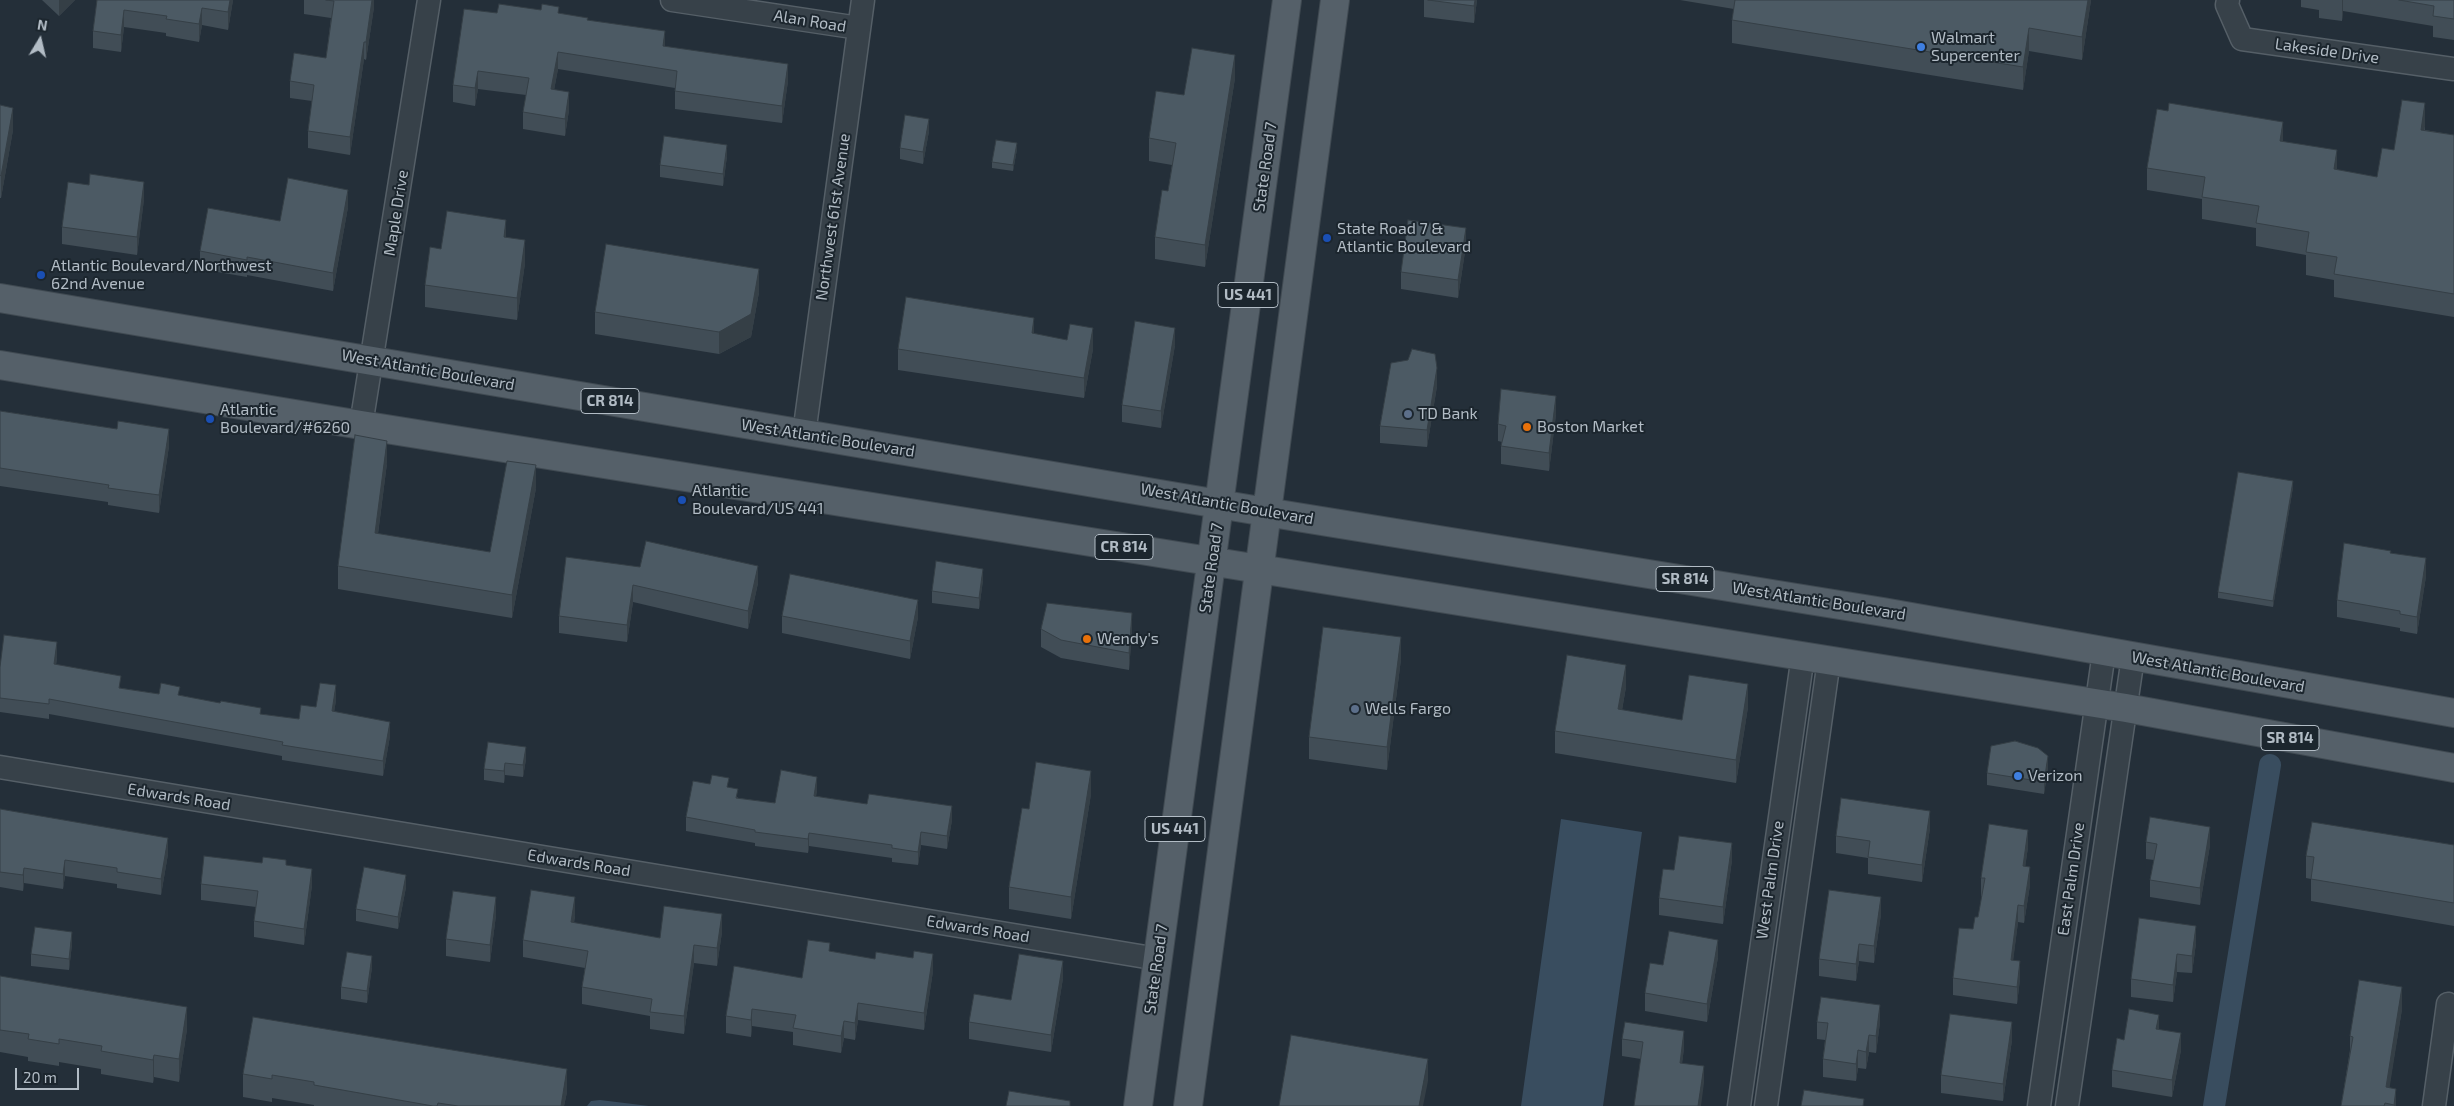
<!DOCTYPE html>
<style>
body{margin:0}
#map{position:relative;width:2454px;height:1106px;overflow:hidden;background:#242f39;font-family:"Exo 2",sans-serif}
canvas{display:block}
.north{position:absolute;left:15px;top:15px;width:50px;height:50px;-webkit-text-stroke:4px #1c262e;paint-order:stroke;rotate:9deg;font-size:14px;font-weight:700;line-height:20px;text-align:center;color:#b2bcc5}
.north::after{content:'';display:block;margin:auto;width:18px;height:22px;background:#b2bcc5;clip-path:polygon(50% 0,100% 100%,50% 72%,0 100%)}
.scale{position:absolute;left:15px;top:1068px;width:64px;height:22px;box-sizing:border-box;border:2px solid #b2bcc5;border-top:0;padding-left:6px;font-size:15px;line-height:18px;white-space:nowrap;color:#b2bcc5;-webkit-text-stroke:4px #1c262e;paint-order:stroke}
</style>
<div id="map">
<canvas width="2454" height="1106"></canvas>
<div class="north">N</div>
<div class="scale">20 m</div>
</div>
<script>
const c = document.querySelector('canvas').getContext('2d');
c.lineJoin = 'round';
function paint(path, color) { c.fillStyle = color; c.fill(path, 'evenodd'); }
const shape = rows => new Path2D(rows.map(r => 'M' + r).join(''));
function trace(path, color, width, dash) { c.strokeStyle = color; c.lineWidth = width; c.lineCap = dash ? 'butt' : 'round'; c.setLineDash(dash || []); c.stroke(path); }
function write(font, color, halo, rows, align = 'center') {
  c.font = font + ' "Exo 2",sans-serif'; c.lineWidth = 4; c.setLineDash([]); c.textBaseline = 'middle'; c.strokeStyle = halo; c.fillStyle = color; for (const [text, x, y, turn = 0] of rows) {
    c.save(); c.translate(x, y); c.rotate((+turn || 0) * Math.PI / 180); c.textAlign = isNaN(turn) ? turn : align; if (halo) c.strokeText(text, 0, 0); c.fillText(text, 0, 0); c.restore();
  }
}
paint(shape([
 [1561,819,1642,832,1603,1106,1521,1106],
 [600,1100,649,1106,587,1106,591,1101]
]), '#394d5f');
trace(shape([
 [2214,1106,2270,765]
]), '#394d5f', 22);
const minor = shape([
 [672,0,859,28],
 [2228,0,2227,5,2242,39,2454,69],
 [361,425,429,0],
 [804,434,863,0],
 [0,767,1158,959],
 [1739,1106,1803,655],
 [1766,1106,1829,660],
 [2039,1106,2104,652],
 [2067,1106,2133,657],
 [2434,1106,2448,1004]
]);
const primary = shape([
 [0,298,1266,512,1883,612,2454,713],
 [0,365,361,425,2126,708,2454,768],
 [1138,1106,1287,0],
 [1188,1106,1335,0]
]);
trace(minor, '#555f67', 25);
trace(primary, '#404a52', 30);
trace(minor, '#374149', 22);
trace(primary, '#556069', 28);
paint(shape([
 [42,0,75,0,59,16],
 [97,0,233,0,228,30,202,25,199,42,166,36,166,33,124,27,121,52,93,48,93,31],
 [304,0,374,0,374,7,366,60,364,59,350,155,308,148,308,131,312,101,290,98,290,81,326,58,331,18,304,14],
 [1424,0,1477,0,1474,23,1424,17],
 [1680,0,2091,0,2082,60,2029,51,2023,90,1732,43,1732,20,1734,9],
 [2301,0,2454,0,2454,40,2433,37,2433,26,2343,11,2342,21,2319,18,2319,10,2301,7],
 [497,13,559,13,588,20,665,47,788,81,782,123,675,109,675,88,558,69,554,90,569,110,565,136,523,129,523,112,526,95,478,89,475,106,453,102,453,85],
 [1235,78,1205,267,1155,259,1155,237,1168,191,1172,165,1149,161,1149,138,1184,95],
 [0,105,13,130,1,198,0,198],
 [2425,126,2425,130,2454,135,2454,317,2334,297,2334,280,2306,275,2306,255,2256,246,2256,228,2202,219,2202,199,2147,190,2147,168,2283,142,2337,170,2377,177,2394,150],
 [929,131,923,164,900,159,900,148],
 [1017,149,1013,171,992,168,992,162],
 [727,156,723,186,660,177,660,165],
 [144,199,137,255,62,244,62,227],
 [348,207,333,291,247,275,247,277,200,269,200,251,280,221],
 [506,238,525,263,517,320,425,307,425,285,441,249],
 [1466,245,1458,298,1401,289,1401,272],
 [759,292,751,337,719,354,595,334,595,312],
 [1034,334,1067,340,1093,349,1084,398,898,370,898,349],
 [1175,345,1161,428,1122,422,1122,405],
 [1437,386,1427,447,1380,443,1380,426],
 [0,411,117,429,169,446,159,513,108,505,108,502,0,486],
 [1556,414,1549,471,1501,464,1501,446,1502,442,1498,441,1498,424],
 [387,463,378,534,490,552,536,488,512,618,338,589,338,566],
 [2293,487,2273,607,2218,598,2218,592],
 [2391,553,2426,576,2417,634,2400,631,2400,628,2337,617,2337,600],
 [640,567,758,583,748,629,633,602,627,642,559,633,559,616],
 [983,580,979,609,932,603,932,591],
 [782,616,918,617,910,659,782,633],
 [1041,629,1132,631,1129,670,1061,658,1041,647],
 [57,657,56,665,121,688,159,694,180,695,261,714,299,719,316,707,336,700,334,712,390,736,383,776,282,760,282,756,49,714,49,719,0,712,0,667],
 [1401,659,1387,770,1309,759,1309,737],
 [1626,687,1622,710,1682,720,1748,707,1736,783,1555,753,1555,731],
 [488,742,526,759,523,777,505,775,504,783,484,780,484,769],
 [2048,767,2044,794,1987,785,1987,773],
 [729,787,738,798,775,803,817,790,816,796,952,820,947,849,921,845,918,865,892,862,892,858,809,846,808,853,755,846,755,843,686,831,686,817],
 [1091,794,1071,919,1009,909,1009,887,1029,809],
 [0,809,168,854,161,895,117,888,117,884,65,876,63,889,24,883,23,891,0,887],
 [1930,828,1922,882,1868,874,1868,858,1836,853,1836,836],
 [2146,842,2210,845,2200,905,2150,897,2150,880,2154,860,2146,859],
 [2454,845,2454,926,2311,901,2311,879,2306,878,2306,856],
 [2028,847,2025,867,2030,885,2024,923,2018,922,2013,960,2020,979,2017,1004,1953,995,1953,978,1978,917,1982,896,1981,896,1981,878],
 [1732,860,1723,924,1659,915,1659,898,1674,870],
 [262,863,286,866,312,885,304,945,254,937,254,921,256,907,201,900,201,884],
 [406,887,398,929,356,921,356,909],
 [1881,914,1874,963,1859,961,1856,981,1819,976,1819,959],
 [496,915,490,962,446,956,446,939],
 [575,915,574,923,660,938,722,932,717,966,694,963,684,1034,650,1029,650,1016,582,1004,582,987,585,968,523,957,523,940],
 [2196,943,2192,973,2177,972,2173,1002,2131,997,2131,979],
 [72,944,69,970,31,966,31,954],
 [830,951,933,971,924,1030,858,1020,855,1040,844,1038,841,1053,793,1045,793,1032,752,1026,751,1037,726,1033,726,1016,802,978],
 [1718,957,1707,1022,1645,1011,1645,993,1663,965],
 [372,967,367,1003,341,999,341,987],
 [0,976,187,1029,179,1082,154,1077,153,1083,101,1074,101,1069,59,1062,59,1066,28,1061,28,1057,0,1052],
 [1063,978,1051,1052,969,1039,969,1022,1011,1000],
 [2402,1009,2389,1088,2396,1106,2341,1106,2350,1050,2350,1036],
 [253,1017,567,1092,564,1106,314,1106,314,1105,272,1098,272,1102,243,1097,243,1074],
 [1817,1022,1880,1022,1876,1053,1869,1052,1866,1069,1858,1068,1856,1081,1823,1077,1823,1059,1825,1040,1817,1039],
 [2159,1029,2181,1050,2172,1097,2112,1087,2112,1070,2124,1040],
 [1622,1039,1684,1048,1682,1063,1704,1083,1641,1059,1622,1056],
 [2012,1040,2003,1101,1941,1093,1941,1075]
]), '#414d56');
paint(shape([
 [59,0,75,0,59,16],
 [230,0,233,0,228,30,228,12],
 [372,0,374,0,374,7,366,60,366,42],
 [1475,0,1477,0,1474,23,1474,6],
 [2088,0,2091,0,2082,60,2082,37],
 [2342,0,2343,0,2343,11,2342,21],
 [202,8,202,25,199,42,199,24],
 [124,10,124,27,121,52,121,35],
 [2029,28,2029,51,2023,90,2023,67],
 [665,31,665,48,663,46],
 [364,42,364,59,350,155,350,137],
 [558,52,558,69,551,106,551,89],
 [1235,55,1235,78,1205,267,1205,245],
 [788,64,788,81,782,123,782,106],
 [478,71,478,89,475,106,475,88],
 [569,92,569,110,565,136,565,119],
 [2425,103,2425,126,2421,152,2421,130],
 [13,108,13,130,1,198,1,176],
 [929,119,929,131,923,164,923,152],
 [2283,122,2283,145,2280,141],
 [1017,143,1017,149,1013,171,1013,165],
 [727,145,727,156,723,186,723,174],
 [2337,150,2337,173,2334,169],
 [144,182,144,199,137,255,137,237],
 [348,190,348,207,333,291,333,273],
 [506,220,506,242,504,237],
 [1466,228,1466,245,1458,298,1458,280],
 [525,240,525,263,517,320,517,298],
 [759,269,759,292,751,337,719,354,719,332],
 [1034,318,1034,339,1032,333],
 [1093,328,1093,349,1084,398,1084,378],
 [1175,328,1175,345,1161,428,1161,411],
 [1437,368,1437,386,1427,447,1427,430],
 [1556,396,1556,414,1549,471,1549,453],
 [169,429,169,446,159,513,159,495],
 [387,441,387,463,375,556,375,533],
 [536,465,536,488,512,618,512,595],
 [2293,481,2293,487,2273,607,2273,601],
 [2426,558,2426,576,2417,634,2417,617],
 [758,566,758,583,748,629,748,611],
 [983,569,983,580,979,609,979,598],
 [633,585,633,602,627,642,627,625],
 [918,600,918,617,910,659,910,641],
 [1132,613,1132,631,1129,670,1129,653],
 [1401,637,1401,659,1387,770,1387,747],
 [57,642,57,657,54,679,54,664],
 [1626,665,1626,687,1618,732,1618,709],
 [1748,684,1748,707,1736,783,1736,760],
 [336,685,336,700,332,726,332,711],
 [390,722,390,736,383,776,383,761],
 [526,747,526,759,523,777,523,765],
 [2048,756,2048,767,2044,794,2044,782],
 [505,763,505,775,504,783,504,771],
 [1091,771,1091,794,1071,919,1071,897],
 [817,777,817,790,814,809,814,796],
 [952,806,952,820,947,849,947,836],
 [1930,811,1930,828,1922,882,1922,865],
 [2210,827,2210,845,2200,905,2200,888],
 [2028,830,2028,847,2023,883,2023,866],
 [921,832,921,845,918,865,918,852],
 [809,833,809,846,808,853,808,839],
 [168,838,168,854,161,895,161,879],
 [1732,843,1732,860,1723,924,1723,907],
 [65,860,65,876,63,889,63,874],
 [2030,867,2030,885,2024,923,2024,906],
 [24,868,24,883,23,891,23,875],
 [312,869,312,885,304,945,304,929],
 [406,875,406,887,398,929,398,917],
 [496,897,496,915,490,962,490,945],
 [575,897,575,915,571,939,571,922],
 [1881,897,1881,914,1874,963,1874,946],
 [2018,905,2018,922,2011,978,2011,960],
 [722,914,722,932,717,966,717,948],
 [2196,926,2196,943,2192,973,2192,956],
 [72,932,72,944,69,970,69,959],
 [1718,940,1718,957,1707,1022,1707,1004],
 [1859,944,1859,961,1856,981,1856,964],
 [694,945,694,963,684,1034,684,1016],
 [933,954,933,971,924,1030,924,1013],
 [2177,954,2177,972,2173,1002,2173,985],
 [372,956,372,967,367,1003,367,991],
 [1063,961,1063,978,1051,1052,1051,1035],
 [2020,961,2020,979,2017,1004,2017,987],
 [2402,987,2402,1009,2387,1104,2386,1087],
 [858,1003,858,1020,855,1040,855,1023],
 [1880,1005,1880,1022,1876,1053,1876,1036],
 [187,1007,187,1029,179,1082,179,1059],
 [752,1009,752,1026,751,1037,751,1020],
 [2159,1015,2159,1032,2156,1029],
 [844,1021,844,1038,841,1053,841,1036],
 [2012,1022,2012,1040,2003,1101,2003,1084],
 [1684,1031,1684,1048,1680,1080,1680,1063],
 [2181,1033,2181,1050,2172,1097,2172,1080],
 [1869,1035,1869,1052,1866,1069,1866,1052],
 [1858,1050,1858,1068,1856,1081,1856,1064],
 [154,1055,154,1077,153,1083,153,1060],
 [1428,1059,1428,1081,1423,1106,1419,1106],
 [1704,1066,1704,1083,1701,1106,1698,1106],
 [567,1069,567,1092,564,1106,561,1106],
 [2396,1089,2396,1106,2394,1106]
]), '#353f46');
const building = shape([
 [97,0,230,0,228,12,202,8,199,24,166,19,167,16,124,10,121,35,93,31,97,0],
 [326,0,372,0,366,42,364,42,350,137,308,131,314,85,290,81,294,53,326,58,334,1,326,0],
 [1428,0,1475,0,1474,6,1428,0],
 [1735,0,2088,0,2082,37,2029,28,2023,67,1732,20,1735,0],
 [2399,0,2454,0,2454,19,2433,16,2434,6,2399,0],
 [499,4,541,10,542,4,559,7,558,13,588,18,587,20,665,31,663,46,788,64,782,106,675,91,677,71,558,52,551,89,569,92,565,119,523,112,529,78,478,71,475,88,453,85,464,9,497,13,499,4],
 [1192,48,1235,55,1205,245,1155,237,1162,190,1168,191,1176,143,1149,138,1156,91,1184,95,1192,48],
 [2402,100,2425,103,2421,130,2454,135,2454,294,2334,274,2337,257,2306,252,2309,232,2256,223,2259,206,2202,197,2205,177,2147,168,2157,109,2168,111,2169,103,2283,122,2280,141,2337,150,2334,169,2377,177,2382,148,2394,150,2402,100],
 [0,105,13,108,1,176,0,175,0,105],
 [905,115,929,119,923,152,900,148,905,115],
 [664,136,727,145,723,174,660,165,664,136],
 [996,140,1017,143,1013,165,992,162,996,140],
 [90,174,144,182,137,237,62,227,68,182,89,185,90,174],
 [288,178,348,190,333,273,247,257,247,260,200,251,208,208,280,221,288,178],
 [447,211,506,220,504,237,525,240,517,298,425,285,430,247,441,249,447,211],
 [1408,220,1466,228,1458,280,1401,272,1408,220],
 [606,244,759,269,751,314,719,332,595,312,606,244],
 [906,297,1034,318,1032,333,1067,340,1070,324,1093,328,1084,378,898,349,906,297],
 [1135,321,1175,328,1161,411,1122,405,1135,321],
 [1412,349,1435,354,1437,368,1427,430,1380,426,1391,363,1408,360,1412,349],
 [1501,389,1556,396,1549,453,1501,446,1506,426,1498,424,1501,389],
 [0,411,117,429,118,421,169,429,159,495,108,488,109,485,0,468,0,411],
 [355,435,387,441,375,533,490,552,507,461,536,465,512,595,338,566,355,435],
 [2238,472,2293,481,2273,601,2218,592,2238,472],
 [646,541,758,566,748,611,633,585,627,625,559,616,566,557,640,567,646,541],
 [2344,543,2391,551,2390,553,2426,558,2417,617,2400,614,2400,611,2337,600,2344,543],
 [936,561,983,569,979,598,932,591,936,561],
 [790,574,918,600,910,641,782,616,790,574],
 [1047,603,1132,613,1129,653,1061,640,1041,629,1047,603],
 [1323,627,1401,637,1387,747,1309,737,1323,627],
 [4,635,57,642,54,664,121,676,119,688,159,694,161,683,180,687,178,695,220,703,221,701,261,708,260,714,299,719,301,705,316,707,320,683,336,685,332,711,390,722,383,761,282,745,283,742,49,699,49,704,0,698,0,667,4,635],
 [1567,655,1626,665,1618,709,1682,720,1689,675,1748,684,1736,760,1555,731,1567,655],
 [2015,741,2038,748,2048,756,2044,782,1987,773,1991,746,2015,741],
 [488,742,526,747,523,765,505,763,504,771,484,769,488,742],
 [1036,762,1091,771,1071,897,1009,887,1022,808,1029,809,1036,762],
 [781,770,817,777,814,796,867,804,869,794,952,806,947,836,921,832,918,852,892,848,892,845,809,833,808,839,755,832,755,830,686,817,693,781,710,784,712,775,729,778,727,787,738,789,736,798,775,803,781,770],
 [1841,798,1930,811,1922,865,1868,857,1870,841,1836,836,1841,798],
 [0,809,168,838,161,879,117,872,117,868,65,860,63,874,24,868,23,875,0,872,0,809],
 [2150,817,2210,827,2200,888,2150,880,2157,844,2146,842,2150,817],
 [2312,822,2454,845,2454,903,2311,879,2314,857,2306,856,2312,822],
 [1989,824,2028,830,2023,866,2030,867,2024,906,2018,905,2011,960,2020,961,2017,987,1953,978,1959,928,1973,929,1975,917,1978,917,1985,878,1981,878,1989,824],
 [1679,836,1732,843,1723,907,1659,898,1663,869,1674,870,1679,836],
 [204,856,262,863,263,857,286,860,286,865,312,869,304,929,254,921,258,891,201,884,204,856],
 [364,867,406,875,398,917,356,909,364,867],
 [531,890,575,897,571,922,660,938,664,906,722,914,717,948,694,945,684,1016,650,1012,652,999,582,987,588,951,523,940,531,890],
 [1829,890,1881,897,1874,946,1859,944,1856,964,1819,959,1829,890],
 [453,891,496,897,490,945,446,939,453,891],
 [2139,918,2196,926,2192,956,2177,954,2173,985,2131,979,2139,918],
 [35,927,72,932,69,959,31,954,35,927],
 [1669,931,1718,940,1707,1004,1645,993,1650,963,1663,965,1669,931],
 [808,940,830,943,829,951,875,959,876,952,913,958,914,951,933,954,924,1013,858,1003,855,1023,844,1021,841,1036,793,1028,796,1015,752,1009,751,1020,726,1016,734,966,802,978,808,940],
 [347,952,372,956,367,991,341,987,347,952],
 [1019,954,1063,961,1051,1035,969,1022,974,994,1011,1000,1019,954],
 [0,976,187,1007,179,1059,154,1055,153,1060,101,1051,102,1046,59,1039,59,1044,28,1039,29,1034,0,1030,0,976],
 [2359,980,2402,987,2386,1087,2396,1089,2394,1105,2385,1103,2384,1106,2341,1106,2353,1037,2350,1036,2359,980],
 [1821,997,1880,1005,1876,1036,1869,1035,1866,1052,1858,1050,1856,1064,1823,1059,1828,1023,1817,1022,1821,997],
 [2129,1009,2159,1015,2156,1029,2181,1033,2172,1080,2112,1070,2117,1038,2124,1040,2129,1009],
 [1950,1014,2012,1022,2003,1084,1941,1075,1950,1014],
 [253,1017,567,1069,561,1106,458,1106,438,1103,437,1106,433,1106,314,1085,314,1082,272,1075,272,1079,243,1074,253,1017],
 [1625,1022,1684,1031,1680,1063,1704,1066,1698,1106,1634,1106,1643,1042,1622,1039,1625,1022],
 [1291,1035,1428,1059,1419,1106,1279,1106,1291,1035],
 [1804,1090,1864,1099,1863,1106,1801,1106,1804,1090],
 [1009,1091,1070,1101,1070,1106,1006,1106,1009,1091]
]);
paint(building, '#4c5a64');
trace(building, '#353f46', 1);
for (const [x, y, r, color] of [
 [1921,47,5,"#3f7fe0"],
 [1327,238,5,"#1a4fb4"],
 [41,275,5,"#1a4fb4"],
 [1408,414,5,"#5c6f8a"],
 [210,419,5,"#1a4fb4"],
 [1527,427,5,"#e8710a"],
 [682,500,5,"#1a4fb4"],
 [1087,639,5,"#e8710a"],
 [1355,709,5,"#5c6f8a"],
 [2018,776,5,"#3f7fe0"]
]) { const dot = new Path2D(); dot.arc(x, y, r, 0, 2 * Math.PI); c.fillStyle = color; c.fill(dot); trace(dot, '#1c262e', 2); }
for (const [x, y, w] of [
 [1248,295,60],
 [610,401,58],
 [1124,547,58],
 [1685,579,58],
 [2290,738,58],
 [1175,829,60]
]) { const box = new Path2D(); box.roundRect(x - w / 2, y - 12.5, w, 25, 4); c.fillStyle = '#1c262e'; c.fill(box); trace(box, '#b2bcc5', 1); }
write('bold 15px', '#b2bcc5', null, [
 ["US 441",1248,295],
 ["CR 814",610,401],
 ["CR 814",1124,547],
 ["SR 814",1685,579],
 ["SR 814",2290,738],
 ["US 441",1175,829]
]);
write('16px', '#b2bcc5', '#1c262e', [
 ["Alan Road",810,21,9],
 ["Lakeside Drive",2327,51,8],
 ["State Road 7",1265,167,-82],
 ["Maple Drive",396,213,-81],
 ["Northwest 61st Avenue",833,217,-82],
 ["West Atlantic Boulevard",428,370,10],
 ["West Atlantic Boulevard",828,438,9],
 ["West Atlantic Boulevard",1227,504,10],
 ["State Road 7",1211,568,-82],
 ["West Atlantic Boulevard",1819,601,9],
 ["West Atlantic Boulevard",2218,672,10],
 ["Edwards Road",179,797,9],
 ["Edwards Road",579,863,9],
 ["East Palm Drive",2071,879,-82],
 ["West Palm Drive",1770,880,-82],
 ["Edwards Road",978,929,9],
 ["State Road 7",1156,969,-82]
]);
write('16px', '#b2bcc5', '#1c262e', [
 ["Walmart",1931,38],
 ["Supercenter",1931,56],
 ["State Road 7 &",1337,229],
 ["Atlantic Boulevard",1337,247],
 ["Atlantic Boulevard/Northwest",51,266],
 ["62nd Avenue",51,284],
 ["Atlantic",220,410],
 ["Boulevard/#6260",220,428],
 ["TD Bank",1418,414],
 ["Boston Market",1537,427],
 ["Atlantic",692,491],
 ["Boulevard/US 441",692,509],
 ["Wendy's",1097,639],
 ["Wells Fargo",1365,709],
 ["Verizon",2028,776]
], 'left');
</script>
